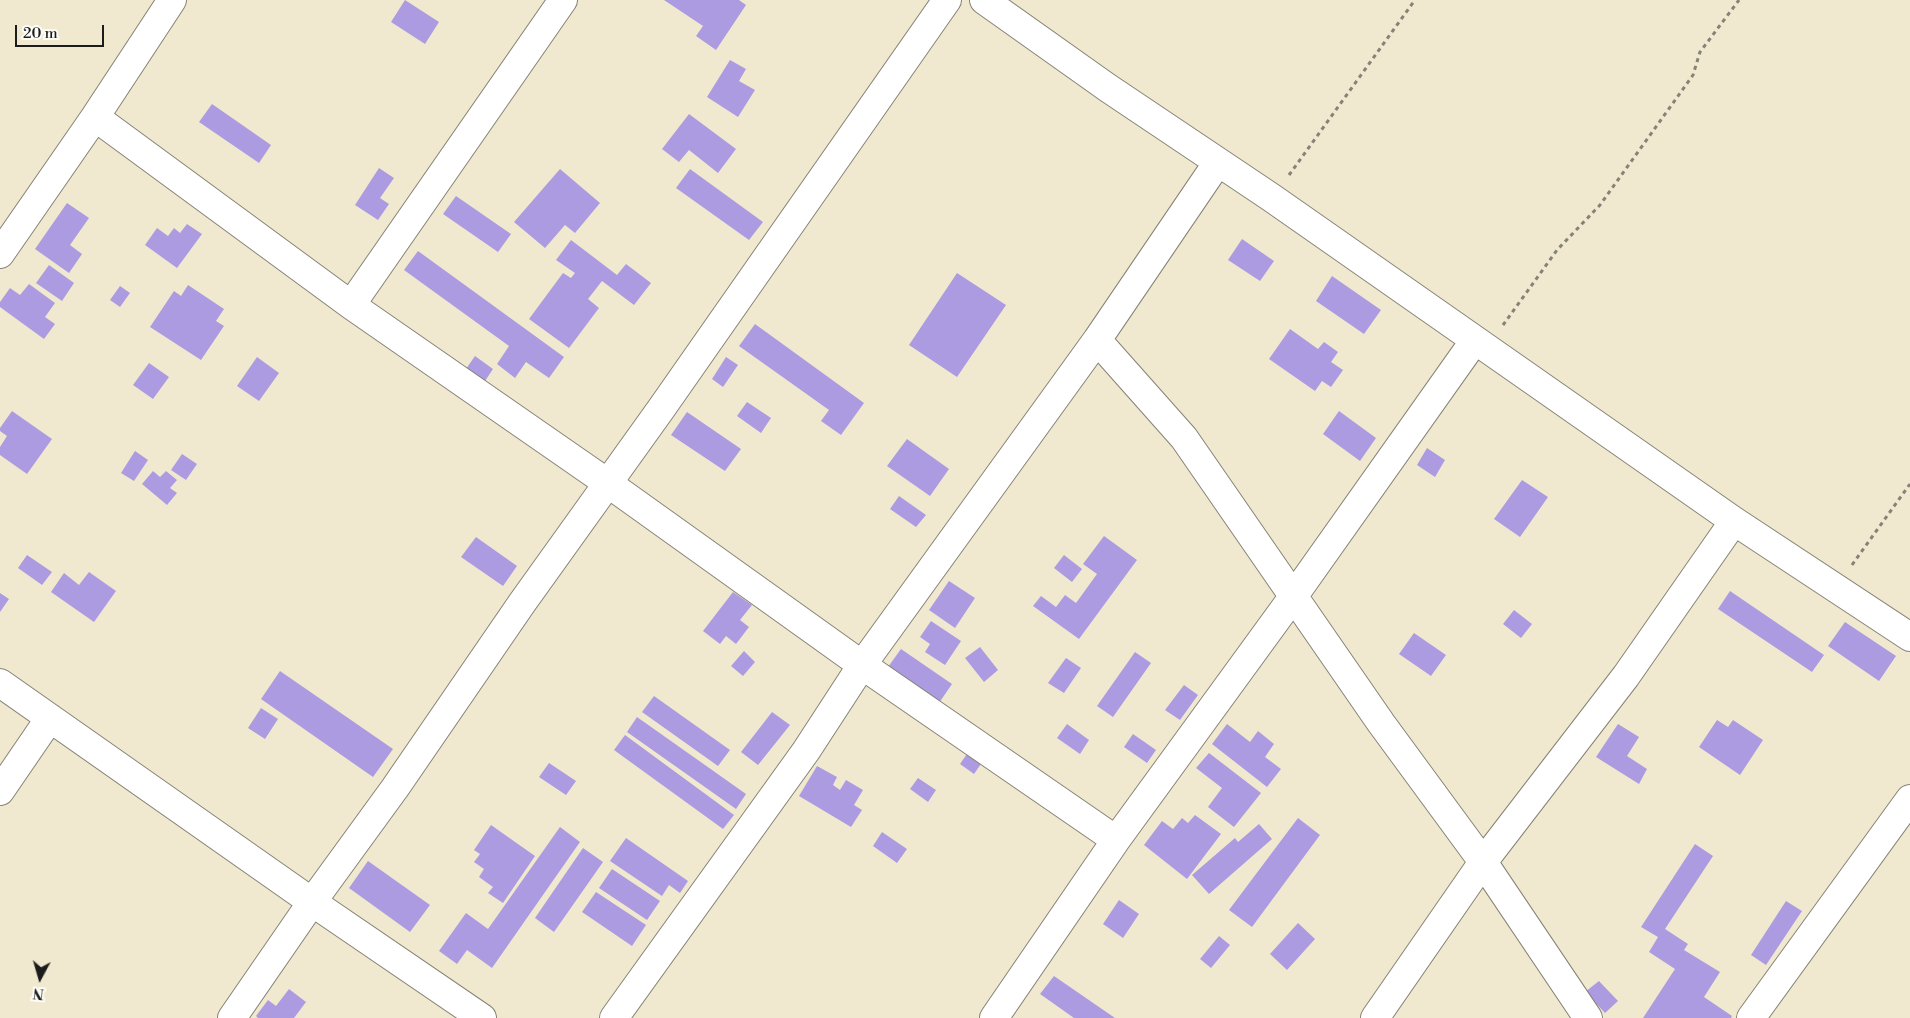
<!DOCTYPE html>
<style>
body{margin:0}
#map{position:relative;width:1910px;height:1018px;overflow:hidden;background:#f0e9cf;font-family:"Libre Bodoni",serif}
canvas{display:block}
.north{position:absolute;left:15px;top:953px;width:50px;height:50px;-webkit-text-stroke:4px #fdfcf7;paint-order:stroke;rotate:186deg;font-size:14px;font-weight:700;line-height:20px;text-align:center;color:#1c1c1c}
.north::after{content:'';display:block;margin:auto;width:18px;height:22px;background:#1c1c1c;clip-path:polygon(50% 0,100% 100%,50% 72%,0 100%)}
.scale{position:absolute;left:15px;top:25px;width:89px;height:22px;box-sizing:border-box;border:2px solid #1c1c1c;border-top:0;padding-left:6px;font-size:15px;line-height:18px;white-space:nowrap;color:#1c1c1c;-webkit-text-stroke:4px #fdfcf7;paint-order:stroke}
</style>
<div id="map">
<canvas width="1910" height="1018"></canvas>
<div class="north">N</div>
<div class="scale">20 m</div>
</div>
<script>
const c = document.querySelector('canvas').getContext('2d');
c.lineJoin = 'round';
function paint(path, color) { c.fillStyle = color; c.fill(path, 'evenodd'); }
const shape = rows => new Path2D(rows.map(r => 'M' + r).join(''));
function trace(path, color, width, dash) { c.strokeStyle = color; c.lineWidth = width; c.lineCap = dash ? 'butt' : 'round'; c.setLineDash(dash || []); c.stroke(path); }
paint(shape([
 [405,0,439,22,425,44,391,22],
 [664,0,739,0,746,5,716,50,696,36,703,26],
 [730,60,746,69,739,81,755,90,738,117,707,97],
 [212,104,271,145,259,163,199,122],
 [689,114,736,149,718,173,689,150,679,162,662,149],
 [379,168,394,178,380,198,389,204,378,220,355,205],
 [560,169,600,203,575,233,565,225,545,248,514,222],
 [690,169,763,222,749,240,676,188],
 [456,196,511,234,498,252,443,214],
 [67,203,89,218,70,245,82,254,69,273,35,249],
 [187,224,202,234,177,268,145,245,157,228,168,236,174,228,180,233],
 [1242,239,1274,261,1260,281,1228,260],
 [571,240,617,275,626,264,651,283,634,305,602,281,588,299,599,308,569,348,529,319,563,273,571,278,575,273,556,260],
 [418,251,564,357,549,378,526,362,515,378,497,364,509,346,404,270],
 [49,265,74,283,62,301,36,283],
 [957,273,1006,305,957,377,909,345],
 [1332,276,1381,310,1364,334,1316,301],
 [29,284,55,303,45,317,55,324,44,339,0,307,0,302,10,288,20,295],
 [188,285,224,309,216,321,224,326,201,360,150,327,174,291,181,296],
 [120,286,130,293,120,307,110,300],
 [755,324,864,403,841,435,821,421,829,410,739,346],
 [1290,329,1318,349,1324,342,1338,352,1331,362,1343,370,1331,387,1322,381,1315,391,1269,359],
 [475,356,493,369,485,381,466,369],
 [257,357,279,373,259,401,237,386],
 [726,357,738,365,723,387,712,379],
 [149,363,169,377,153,399,133,385],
 [747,402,771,418,761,433,737,416],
 [12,411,52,439,27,474,0,455,0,447,7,436,0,431,0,428],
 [1339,411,1376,438,1360,461,1323,434],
 [687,412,741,449,725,471,671,435],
 [907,439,949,469,930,496,887,466],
 [1427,448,1445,460,1435,477,1417,465],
 [135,451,148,460,134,481,121,473],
 [182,454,197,464,186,480,171,470],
 [153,471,160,477,166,471,177,480,170,488,177,493,167,505,142,484],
 [1522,480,1548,497,1520,537,1494,519],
 [899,496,926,515,916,527,890,509],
 [1104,536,1137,560,1079,639,1033,606,1041,596,1056,607,1065,595,1076,603,1097,574,1083,564],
 [476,537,517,566,503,586,461,557],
 [27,555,52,572,42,585,18,568],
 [1064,555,1082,569,1072,582,1054,568],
 [89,572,116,591,94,622,51,592,64,573,79,585],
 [949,581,975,598,955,628,929,610],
 [1730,591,1824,655,1812,672,1718,609],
 [733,592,752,605,740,620,749,627,736,644,726,636,720,644,703,631],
 [0,593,9,599,0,612],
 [1514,610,1532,624,1521,638,1503,624],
 [931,621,961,641,945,665,925,652,930,644,920,637],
 [1845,622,1896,656,1879,681,1828,646],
 [1414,633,1446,655,1431,676,1399,654],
 [980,647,998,670,984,682,965,658],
 [901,649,952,684,939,703,888,667],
 [744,651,755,662,743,676,731,666],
 [1135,652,1151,663,1113,717,1097,706],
 [1066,658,1081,668,1064,693,1048,683],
 [280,671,393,749,373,777,261,699],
 [1184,685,1198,695,1180,720,1165,710],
 [654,696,730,750,718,766,642,712],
 [261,708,278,719,265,739,248,728],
 [772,712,790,725,758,765,741,752],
 [637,717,746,794,736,809,627,732],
 [1717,720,1728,727,1733,720,1763,740,1740,775,1699,747],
 [1067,724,1089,740,1080,754,1057,738],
 [1227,724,1250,742,1258,731,1274,744,1265,757,1281,769,1267,787,1212,744],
 [1618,724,1639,737,1627,756,1647,769,1639,784,1596,757],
 [1133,734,1156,750,1147,763,1124,747],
 [625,735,734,815,723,829,614,750],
 [969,751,983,761,974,774,960,764],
 [1209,753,1261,793,1234,827,1208,807,1222,788,1196,768],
 [549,763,576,781,566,795,539,777],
 [817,766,837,777,833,785,840,790,846,780,863,790,854,805,862,810,851,827,799,796],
 [918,778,936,790,928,802,910,789],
 [1195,815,1221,834,1187,879,1144,845,1162,821,1173,829,1182,818,1188,823],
 [1298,818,1320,835,1252,927,1229,910],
 [1259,824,1272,839,1209,894,1192,875,1235,838,1238,842],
 [491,825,535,856,503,903,488,893,493,887,479,877,484,869,474,862,480,854,474,850],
 [560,827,580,842,492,968,467,950,457,964,439,951,466,913,488,929],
 [882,832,907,849,897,863,873,846],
 [626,838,688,881,680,893,669,885,662,896,610,861],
 [1695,844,1713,856,1665,929,1688,944,1684,950,1720,972,1704,997,1732,1016,1731,1018,1643,1018,1675,969,1649,952,1658,937,1641,927],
 [583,848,603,862,554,932,535,918],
 [368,861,430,905,410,932,349,888],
 [612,869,660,901,647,920,599,888],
 [596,892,646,925,632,946,582,912],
 [1119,900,1139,914,1123,938,1103,924],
 [1786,901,1802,911,1766,965,1751,955],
 [1298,923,1315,939,1287,970,1270,954],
 [1219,936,1230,945,1211,968,1200,959],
 [1054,976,1115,1018,1074,1018,1040,994],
 [1599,981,1618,1001,1605,1013,1585,992],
 [289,989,306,1002,294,1018,258,1018,256,1016,268,1000,276,1006]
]), '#ac9be1');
const street = shape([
 [984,0,1108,88,1272,198,1734,521,1910,637],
 [95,117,351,305,609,484,862,665,1116,840],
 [0,254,95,117,172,0],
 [351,305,563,0],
 [1097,340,1184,438,1381,723,1483,862,1588,1018],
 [0,683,312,902,482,1018],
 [0,791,50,718],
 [232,1018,312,902,395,788,522,603,661,409,947,0],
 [614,1018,806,751,862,665,1097,340,1218,162],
 [994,1018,1116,840,1293,597,1475,340],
 [1375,1018,1483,862,1626,676,1734,521],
 [1751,1018,1910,799]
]);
trace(street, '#868276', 30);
trace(shape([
 [1289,175,1415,0],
 [1503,325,1557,250,1600,205,1693,75,1700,52,1739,0],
 [1852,565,1910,484]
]), '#868276', 3, [4, 4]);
trace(street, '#fff', 28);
</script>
